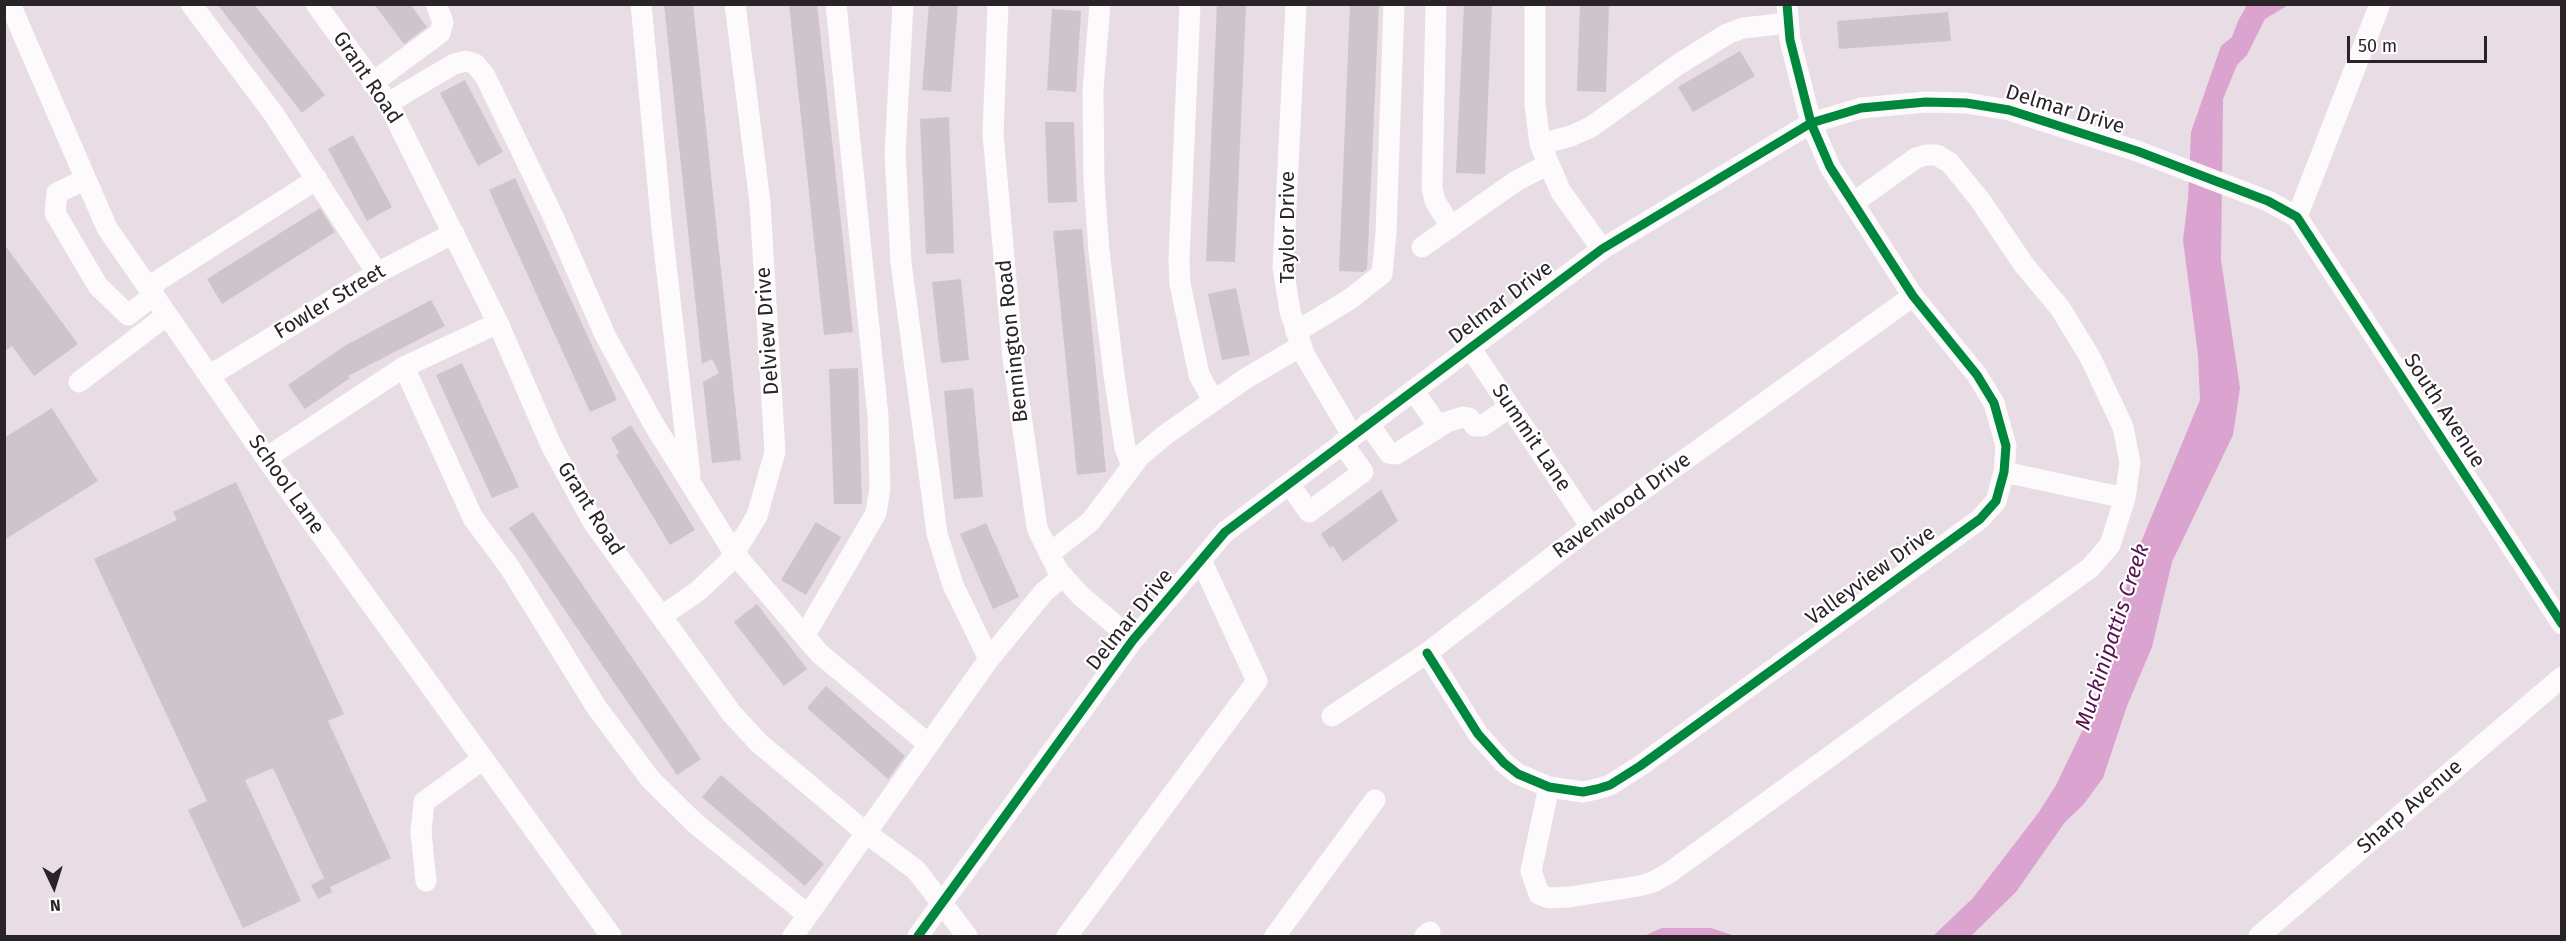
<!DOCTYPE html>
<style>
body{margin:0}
#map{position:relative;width:2566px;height:941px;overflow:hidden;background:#e8dce5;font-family:"Fira Sans",sans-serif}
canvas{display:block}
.frame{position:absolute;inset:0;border:6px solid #2a2328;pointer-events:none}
.north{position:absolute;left:24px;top:857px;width:60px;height:60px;-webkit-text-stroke:4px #fff;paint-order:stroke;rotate:176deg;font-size:16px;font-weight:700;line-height:24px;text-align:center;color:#2a2328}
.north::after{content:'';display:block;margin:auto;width:21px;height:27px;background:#2a2328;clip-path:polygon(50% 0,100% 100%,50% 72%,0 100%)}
.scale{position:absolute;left:2347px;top:36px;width:140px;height:27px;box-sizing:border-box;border:3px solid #2a2328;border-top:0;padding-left:8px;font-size:18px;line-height:21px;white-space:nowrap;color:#2a2328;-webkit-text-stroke:4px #fff;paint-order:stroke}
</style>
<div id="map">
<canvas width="2566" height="941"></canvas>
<div class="frame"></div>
<div class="north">N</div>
<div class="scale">50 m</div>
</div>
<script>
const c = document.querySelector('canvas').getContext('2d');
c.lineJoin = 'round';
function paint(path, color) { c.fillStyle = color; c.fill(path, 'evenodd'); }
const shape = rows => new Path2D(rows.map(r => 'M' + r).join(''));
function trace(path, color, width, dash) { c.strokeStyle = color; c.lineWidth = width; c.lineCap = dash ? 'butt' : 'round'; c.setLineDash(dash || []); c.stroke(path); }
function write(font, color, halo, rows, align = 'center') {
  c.font = font + ' "Fira Sans",sans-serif'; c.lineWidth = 4.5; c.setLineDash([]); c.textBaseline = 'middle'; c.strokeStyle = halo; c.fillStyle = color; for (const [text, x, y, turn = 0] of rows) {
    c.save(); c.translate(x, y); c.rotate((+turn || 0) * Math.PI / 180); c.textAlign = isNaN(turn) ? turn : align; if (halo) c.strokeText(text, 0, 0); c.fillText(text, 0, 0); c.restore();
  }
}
paint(shape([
 [2247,5,2288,5,2265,19,2247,55,2237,65,2223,99,2221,260,2240,388,2233,435,2172,562,2152,647,2127,706,2103,778,2083,805,2065,822,2016,892,1971,936,1933,936,1973,898,2039,812,2056,785,2102,690,2113,629,2141,542,2200,400,2198,355,2183,240,2188,199,2191,132,2221,46,2232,37,2238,21],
 [1662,928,1711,928,1735,936,1644,936]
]), '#dba3cf');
paint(shape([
 [217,4,254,4,325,95,302,113],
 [374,4,410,4,427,27,404,44],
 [664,4,693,4,741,460,712,463,703,382,719,373,712,359,702,364],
 [789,4,817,4,853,332,824,335],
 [929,4,958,4,951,92,922,90],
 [1217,4,1246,4,1235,262,1206,261],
 [1350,4,1379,4,1367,269,1363,272,1339,271],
 [1464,4,1492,4,1485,174,1456,173],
 [1580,4,1609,4,1606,92,1577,91],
 [1052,9,1081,11,1076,92,1047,90],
 [1948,12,1951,41,1839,49,1837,21],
 [1740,51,1755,76,1693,112,1678,87],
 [465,80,503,152,478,166,440,93],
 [949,117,954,253,926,254,920,119],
 [1045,122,1074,122,1077,202,1048,203],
 [353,135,392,207,367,221,328,149],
 [515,178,617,400,590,412,489,190],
 [320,208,335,232,222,304,207,279],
 [1082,229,1106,472,1077,475,1053,231],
 [4,244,78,344,34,376,12,346,4,351],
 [961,279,969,360,941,363,932,282],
 [1236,288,1250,355,1222,360,1208,294],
 [431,300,445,326,348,376,350,378,305,409,288,385,346,345],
 [462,363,519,487,492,498,436,375],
 [858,368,862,504,834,504,829,369],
 [973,388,983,497,954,499,944,391],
 [52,408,98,481,4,540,4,438],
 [631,425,695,530,670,545,616,455,619,453,611,438],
 [236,482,344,714,328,721,391,858,330,887,332,892,318,899,311,885,324,878,273,768,245,780,301,901,243,928,188,810,207,801,94,559,177,520,173,512],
 [1381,490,1398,521,1343,562,1333,546,1330,548,1321,534],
 [533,512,701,759,677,775,509,528],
 [816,522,841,537,806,595,781,580],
 [986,523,1019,597,993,609,960,534],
 [757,604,807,669,784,686,734,622],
 [826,686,905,756,888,779,807,708],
 [721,775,824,864,805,886,702,797]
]), '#cec5cc');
trace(shape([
 [10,4,107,228,266,458,611,936],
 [191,4,273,113,377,273],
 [316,4,388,103,498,323,551,445,593,522,732,714,759,743,865,832,916,870,967,936],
 [641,4,662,229,690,475],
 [903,4,895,153,901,263,932,495,937,534,953,585,989,659],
 [998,4,993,134,1013,358,1037,528,1058,571,1081,596,1133,640],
 [1100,4,1093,90,1094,181,1099,251,1114,375,1125,448,1132,466],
 [1190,4,1179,258,1180,284,1199,375,1213,400],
 [1296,4,1283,267,1290,311,1304,354,1352,435],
 [1436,4,1432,188,1435,201,1451,227],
 [1535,4,1535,104,1540,144,1561,192,1602,249],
 [372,83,440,33,443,22,436,4],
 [388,103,454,64,466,61,475,64,485,76,553,216,605,335,653,423,734,553,819,653,927,743],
 [1540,144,1571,136,1591,127,1679,64,1727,34,1743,28,1788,23],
 [84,180,57,193,55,213,98,286,128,315,154,295],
 [2297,217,2380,4],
 [1422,247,1516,181,1547,165],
 [148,287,317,179],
 [1296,332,1350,299,1382,274,1386,233,1394,4],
 [1471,349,1591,527],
 [404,367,473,518,510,568,597,708,651,780,696,824,808,915],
 [209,376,377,273,454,233],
 [79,382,167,315],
 [1413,390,1439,427],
 [1368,423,1389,453,1396,454,1447,422,1463,417,1469,418,1475,426,1482,426,1510,407],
 [266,458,404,367,498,323],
 [2004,472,2125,498],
 [1289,484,1309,512,1363,472,1342,443],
 [1050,553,1090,522,1140,456,1165,435,1245,379,1301,346],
 [662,616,698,591,728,563,757,516,775,452,760,203,735,4],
 [805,635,876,513,880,488,878,416,836,4],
 [1427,653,1478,734,1504,763,1518,774,1549,787,1583,792,1597,789,1610,785,1640,766,1980,519,1996,501,2004,472,2006,446,1994,403,1977,375,1913,296,1830,167,1811,123,1790,40,1787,4],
 [1332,716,1427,653,1591,527,1913,296],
 [1549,787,1531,871,1539,894,1549,898,1569,897,1639,886,1653,882,1669,873,2090,568,2110,545,2125,498,2130,463,2123,427,2090,357,2060,308,2024,265,1980,200,1950,163,1937,155,1926,155,1916,158,1853,203],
 [426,881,421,832,424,802,483,759],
 [793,936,989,659,1044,592,1063,576],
 [918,936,1133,640,1225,532,1602,249,1811,123,1861,108,1926,102,1966,103,2009,110,2137,151,2268,201,2297,217,2562,624],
 [1067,936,1257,681,1201,560],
 [1275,936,1375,800],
 [1425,936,1430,932],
 [2259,936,2562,677]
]), '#fcfafb', 21);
trace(shape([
 [1427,653,1478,734,1504,763,1518,774,1549,787,1583,792,1597,789,1610,785,1640,766,1980,519,1996,501,2004,472,2006,446,1994,403,1977,375,1913,296,1830,167,1811,123,1790,40,1787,4],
 [918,936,1133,640,1225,532,1602,249,1811,123,1861,108,1926,102,1966,103,2009,110,2137,151,2268,201,2297,217,2562,624]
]), '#00873e', 9);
write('21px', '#2a2328', '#fff', [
 ["Grant Road",367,78,56],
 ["Delmar Drive",2065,110,17],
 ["Taylor Drive",1288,227,-90],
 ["Fowler Street",330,302,-31],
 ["Delmar Drive",1501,303,-37],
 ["Delview Drive",768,331,-94],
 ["Bennington Road",1013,341,-96],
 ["South Avenue",2444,411,57],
 ["Summit Lane",1531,438,56],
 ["School Lane",286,485,55],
 ["Ravenwood Drive",1622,506,-36],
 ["Grant Road",590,509,58],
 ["Valleyview Drive",1871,576,-36],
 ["Delmar Drive",1130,620,-51],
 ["Sharp Avenue",2410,807,-41]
]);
write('italic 22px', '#57134d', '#fff', [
 ["Muckinipattis Creek",2113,637,-72]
]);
</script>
